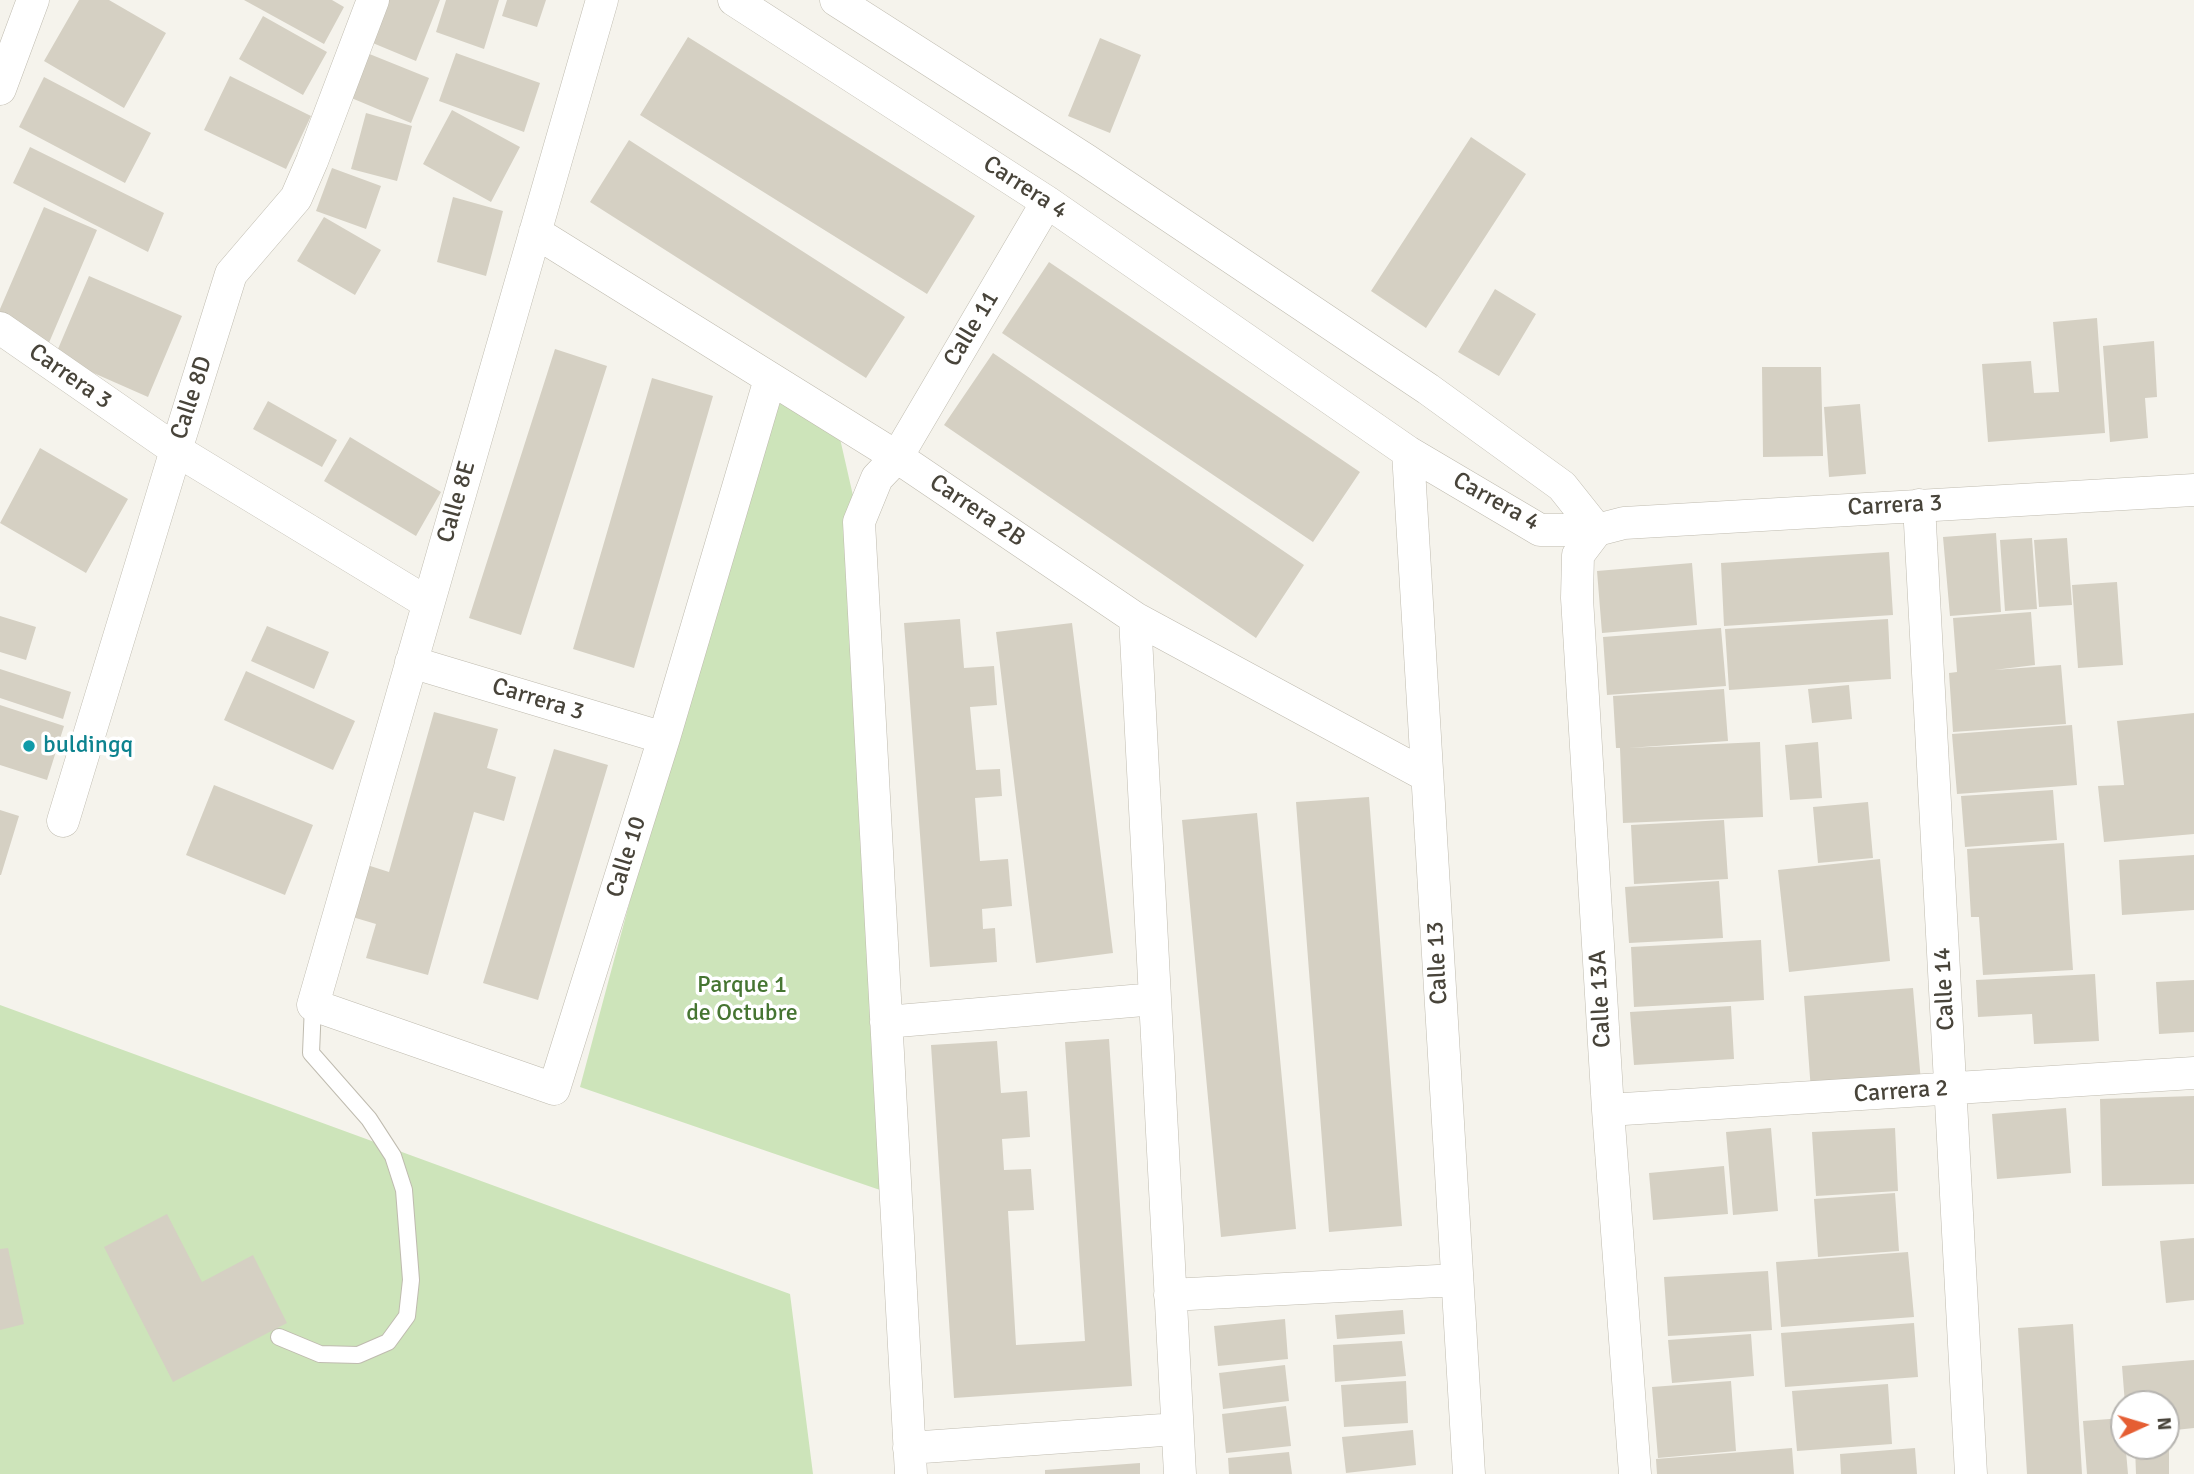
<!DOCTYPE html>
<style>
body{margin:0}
#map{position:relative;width:2194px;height:1474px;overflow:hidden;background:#f5f3ec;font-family:Signika,sans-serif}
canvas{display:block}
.north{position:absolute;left:2110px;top:1390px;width:70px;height:70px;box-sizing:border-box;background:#fff;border:2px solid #b6b4b0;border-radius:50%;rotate:86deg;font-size:19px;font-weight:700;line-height:28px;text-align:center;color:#48443a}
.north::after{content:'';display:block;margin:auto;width:24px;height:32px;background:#e55e33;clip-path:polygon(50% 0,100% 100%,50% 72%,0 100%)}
</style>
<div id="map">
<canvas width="2194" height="1474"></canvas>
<div class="north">N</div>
</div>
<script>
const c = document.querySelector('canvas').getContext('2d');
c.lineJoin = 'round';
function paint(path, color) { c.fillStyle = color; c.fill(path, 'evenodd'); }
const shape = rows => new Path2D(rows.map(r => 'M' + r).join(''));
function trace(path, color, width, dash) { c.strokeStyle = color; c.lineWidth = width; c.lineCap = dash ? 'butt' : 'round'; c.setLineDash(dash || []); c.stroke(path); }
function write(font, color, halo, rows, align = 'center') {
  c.font = font + ' Signika,sans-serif'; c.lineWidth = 7; c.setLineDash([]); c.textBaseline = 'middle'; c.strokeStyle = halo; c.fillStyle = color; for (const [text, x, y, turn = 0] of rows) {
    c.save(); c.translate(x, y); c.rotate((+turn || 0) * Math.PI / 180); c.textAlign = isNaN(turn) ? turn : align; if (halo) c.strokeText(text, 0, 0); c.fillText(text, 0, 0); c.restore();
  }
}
paint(shape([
 [770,379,836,421,859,522,883,1191,580,1087],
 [0,1005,790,1294,813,1474,0,1474]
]), '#cde4ba');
paint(shape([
 [79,0,109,0,166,33,124,108,44,61],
 [244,0,332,0,344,7,324,44],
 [384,0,440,0,416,61,368,41],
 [446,0,499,0,484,49,436,32],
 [507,0,546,0,537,27,502,16],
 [263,16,327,52,303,95,239,59],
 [688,37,975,216,927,294,640,115],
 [1100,38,1141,55,1110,133,1068,116],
 [367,53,429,78,411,123,349,97],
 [456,53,540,83,524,132,439,101],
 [230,76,311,116,286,169,204,130],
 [44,77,151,133,125,183,19,127],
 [452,110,520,147,491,202,423,164],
 [366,113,412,126,397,181,351,169],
 [1471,137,1526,174,1426,328,1371,291],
 [629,140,905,317,866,378,590,202],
 [30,147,164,213,148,252,13,183],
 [332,168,381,186,366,229,316,211],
 [453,197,503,211,486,276,437,262],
 [44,207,97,230,48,345,0,324,0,309],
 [324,217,381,250,355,295,297,261],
 [1049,262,1360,472,1313,542,1002,333],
 [89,276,182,316,148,397,55,356],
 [1495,289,1536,314,1499,376,1458,352],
 [2097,318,2105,433,1988,442,1982,364,2031,361,2034,393,2059,392,2053,322],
 [2154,341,2157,397,2145,398,2148,438,2110,442,2103,346],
 [555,349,607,366,521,635,469,618],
 [993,353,1304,565,1256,638,944,425],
 [1762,367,1821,367,1823,456,1763,457],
 [652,378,713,396,634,668,573,649],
 [268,401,337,440,322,467,253,429],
 [1860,404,1866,474,1829,477,1824,407],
 [350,437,441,492,416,536,324,481],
 [40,448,128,499,86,573,0,523],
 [1996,533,2001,612,1950,616,1943,537],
 [2032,538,2037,609,2005,611,2000,540],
 [2067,538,2072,605,2039,607,2034,540],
 [1889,552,1893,615,1724,626,1721,563],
 [1692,563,1697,625,1602,633,1597,571],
 [2117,582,2123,665,2078,668,2072,585],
 [2031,612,2035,665,1994,670,2061,665,2066,724,1953,732,1949,673,1957,672,1953,618],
 [0,616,36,627,26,660,0,652],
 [960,619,964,668,994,666,997,705,970,707,976,770,1000,769,1002,796,975,798,980,861,1008,859,1012,906,982,909,983,929,995,928,997,962,930,967,904,623],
 [1888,619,1891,679,1729,690,1725,629],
 [1072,623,1113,953,1036,963,996,632],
 [267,626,329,652,314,689,251,661],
 [1721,628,1726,686,1607,695,1603,637],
 [0,669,71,692,63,719,0,698],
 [246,671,355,721,333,770,224,720],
 [1849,685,1852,719,1812,723,1808,689],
 [1724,689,1728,741,1628,748,1760,742,1763,817,1623,823,1620,748,1616,748,1613,696],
 [0,705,64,726,47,780,0,765],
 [434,712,498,729,487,768,516,777,504,821,474,812,428,975,366,958,376,924,349,916,364,864,389,872],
 [2194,713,2194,834,2104,842,2098,786,2124,785,2117,721],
 [2072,725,2077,785,1957,794,1952,734],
 [1818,742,1822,798,1790,800,1785,745],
 [554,749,608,765,538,1000,483,983],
 [214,785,313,825,285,895,186,855],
 [2053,790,2057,840,1965,847,1961,796],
 [1369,797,1402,1226,1329,1232,1296,802],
 [1868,802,1873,858,1818,863,1813,807],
 [0,810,19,816,1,875,0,875],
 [1257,813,1296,1229,1221,1237,1182,820],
 [1724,820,1728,879,1634,884,1631,825],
 [2064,843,2073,970,1983,975,1979,917,1971,917,1967,849],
 [2194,855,2194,910,2122,915,2119,860],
 [1880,859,1890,961,1789,972,1778,870],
 [1719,881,1723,938,1629,943,1625,887],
 [1761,940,1764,1000,1634,1007,1631,947],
 [2095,974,2099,1041,2034,1044,2032,1014,1978,1017,1976,980],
 [2194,980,2194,1032,2159,1034,2156,982],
 [1913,988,1921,1082,1811,1091,1804,996],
 [1731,1006,1734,1059,1634,1065,1630,1012],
 [1109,1039,1132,1386,954,1398,931,1045,997,1041,1001,1093,1027,1091,1030,1137,1002,1139,1004,1170,1031,1169,1034,1210,1008,1211,1016,1345,1085,1341,1065,1042],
 [2194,1096,2194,1184,2102,1186,2100,1099],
 [2066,1108,2071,1173,1997,1179,1992,1114],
 [1771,1128,1778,1211,1733,1215,1726,1132],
 [1895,1128,1898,1191,1816,1196,1812,1132],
 [1724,1166,1728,1214,1653,1220,1649,1173],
 [1895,1193,1899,1251,1818,1257,1814,1199],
 [167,1214,202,1282,253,1255,287,1323,173,1382,104,1247],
 [2194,1238,2194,1300,2166,1303,2160,1241],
 [8,1248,24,1324,0,1330,0,1249],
 [1908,1252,1914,1317,1781,1327,1776,1262],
 [1768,1271,1772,1330,1668,1336,1664,1277],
 [1403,1310,1405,1334,1337,1339,1335,1315],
 [1285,1319,1288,1359,1218,1366,1214,1326],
 [1914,1323,1918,1377,1785,1387,1781,1333],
 [2073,1324,2082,1474,2027,1474,2018,1328],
 [1751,1334,1754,1376,1672,1383,1668,1340],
 [1402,1341,1406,1376,1335,1382,1333,1345],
 [2194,1360,2194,1428,2166,1431,2166,1404,2125,1404,2122,1366],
 [1285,1365,1289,1401,1223,1409,1219,1373],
 [1406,1381,1408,1423,1344,1427,1341,1385],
 [1731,1381,1736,1451,1658,1458,1652,1387],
 [1888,1384,1892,1444,1797,1451,1792,1391],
 [1286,1406,1291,1446,1226,1453,1222,1414],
 [2123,1418,2128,1474,2087,1474,2083,1421],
 [1413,1430,1416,1465,1346,1473,1342,1437],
 [2169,1446,2169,1474,2136,1474,2135,1447],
 [1792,1448,1794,1474,1657,1474,1656,1459],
 [1915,1448,1917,1474,1841,1474,1840,1454],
 [1289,1452,1292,1474,1229,1474,1228,1458],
 [1140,1463,1140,1474,1045,1474,1045,1470]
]), '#d5d0c3');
const service = shape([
 [279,1337,320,1354,358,1355,388,1342,407,1316,411,1280,404,1190,393,1156,369,1119,311,1053,313,1005]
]);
const minor = shape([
 [602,0,313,1005,554,1089,664,738,770,379],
 [734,0,1047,202,1408,452,1540,530,1597,530,1624,523,2194,490],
 [836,0,1086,160,1428,389,1562,486,1597,530],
 [0,89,33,0],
 [535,232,897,457,1135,618,1427,776],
 [0,328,176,450,428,603],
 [1408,452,1469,1474],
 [1919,505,1971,1474],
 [1597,530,1578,555,1577,598,1608,1110,1635,1474],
 [1135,618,1180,1474],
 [411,662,664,738],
 [63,821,176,450,231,274,296,198,312,161,373,0],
 [886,1022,1155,999],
 [1608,1110,2194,1073],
 [1170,1295,1457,1280],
 [909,1448,1177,1429],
 [911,1474,859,522,877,478,897,457,1047,202]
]);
trace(service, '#bfbbaf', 18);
trace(minor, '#bfbbaf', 33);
trace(service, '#fff', 16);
trace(minor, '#fff', 32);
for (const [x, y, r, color] of [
 [29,746,7,"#0f9aa8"]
]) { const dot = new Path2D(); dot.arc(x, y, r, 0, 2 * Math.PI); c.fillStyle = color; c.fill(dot); trace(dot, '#fff', 2.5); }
write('24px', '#48443a', '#fff', [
 ["Carrera 4",1025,188,33],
 ["Calle 11",972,329,-59],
 ["Carrera 3",70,377,35],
 ["Calle 8D",192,398,-72],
 ["Calle 8E",457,502,-74],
 ["Carrera 4",1496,502,29],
 ["Carrera 3",1895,506,-3],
 ["Carrera 2B",977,511,34],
 ["Carrera 3",538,700,17],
 ["Calle 10",627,857,-73],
 ["Calle 13",1438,963,-93],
 ["Calle 14",1945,989,-93],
 ["Calle 13A",1601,999,-93],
 ["Carrera 2",1901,1092,-4]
]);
write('24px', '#0d838f', '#fff', [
 ["buldingq",43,746]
], 'left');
write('24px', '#467532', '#fff', [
 ["Parque 1",742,986],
 ["de Octubre",742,1014]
]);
</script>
